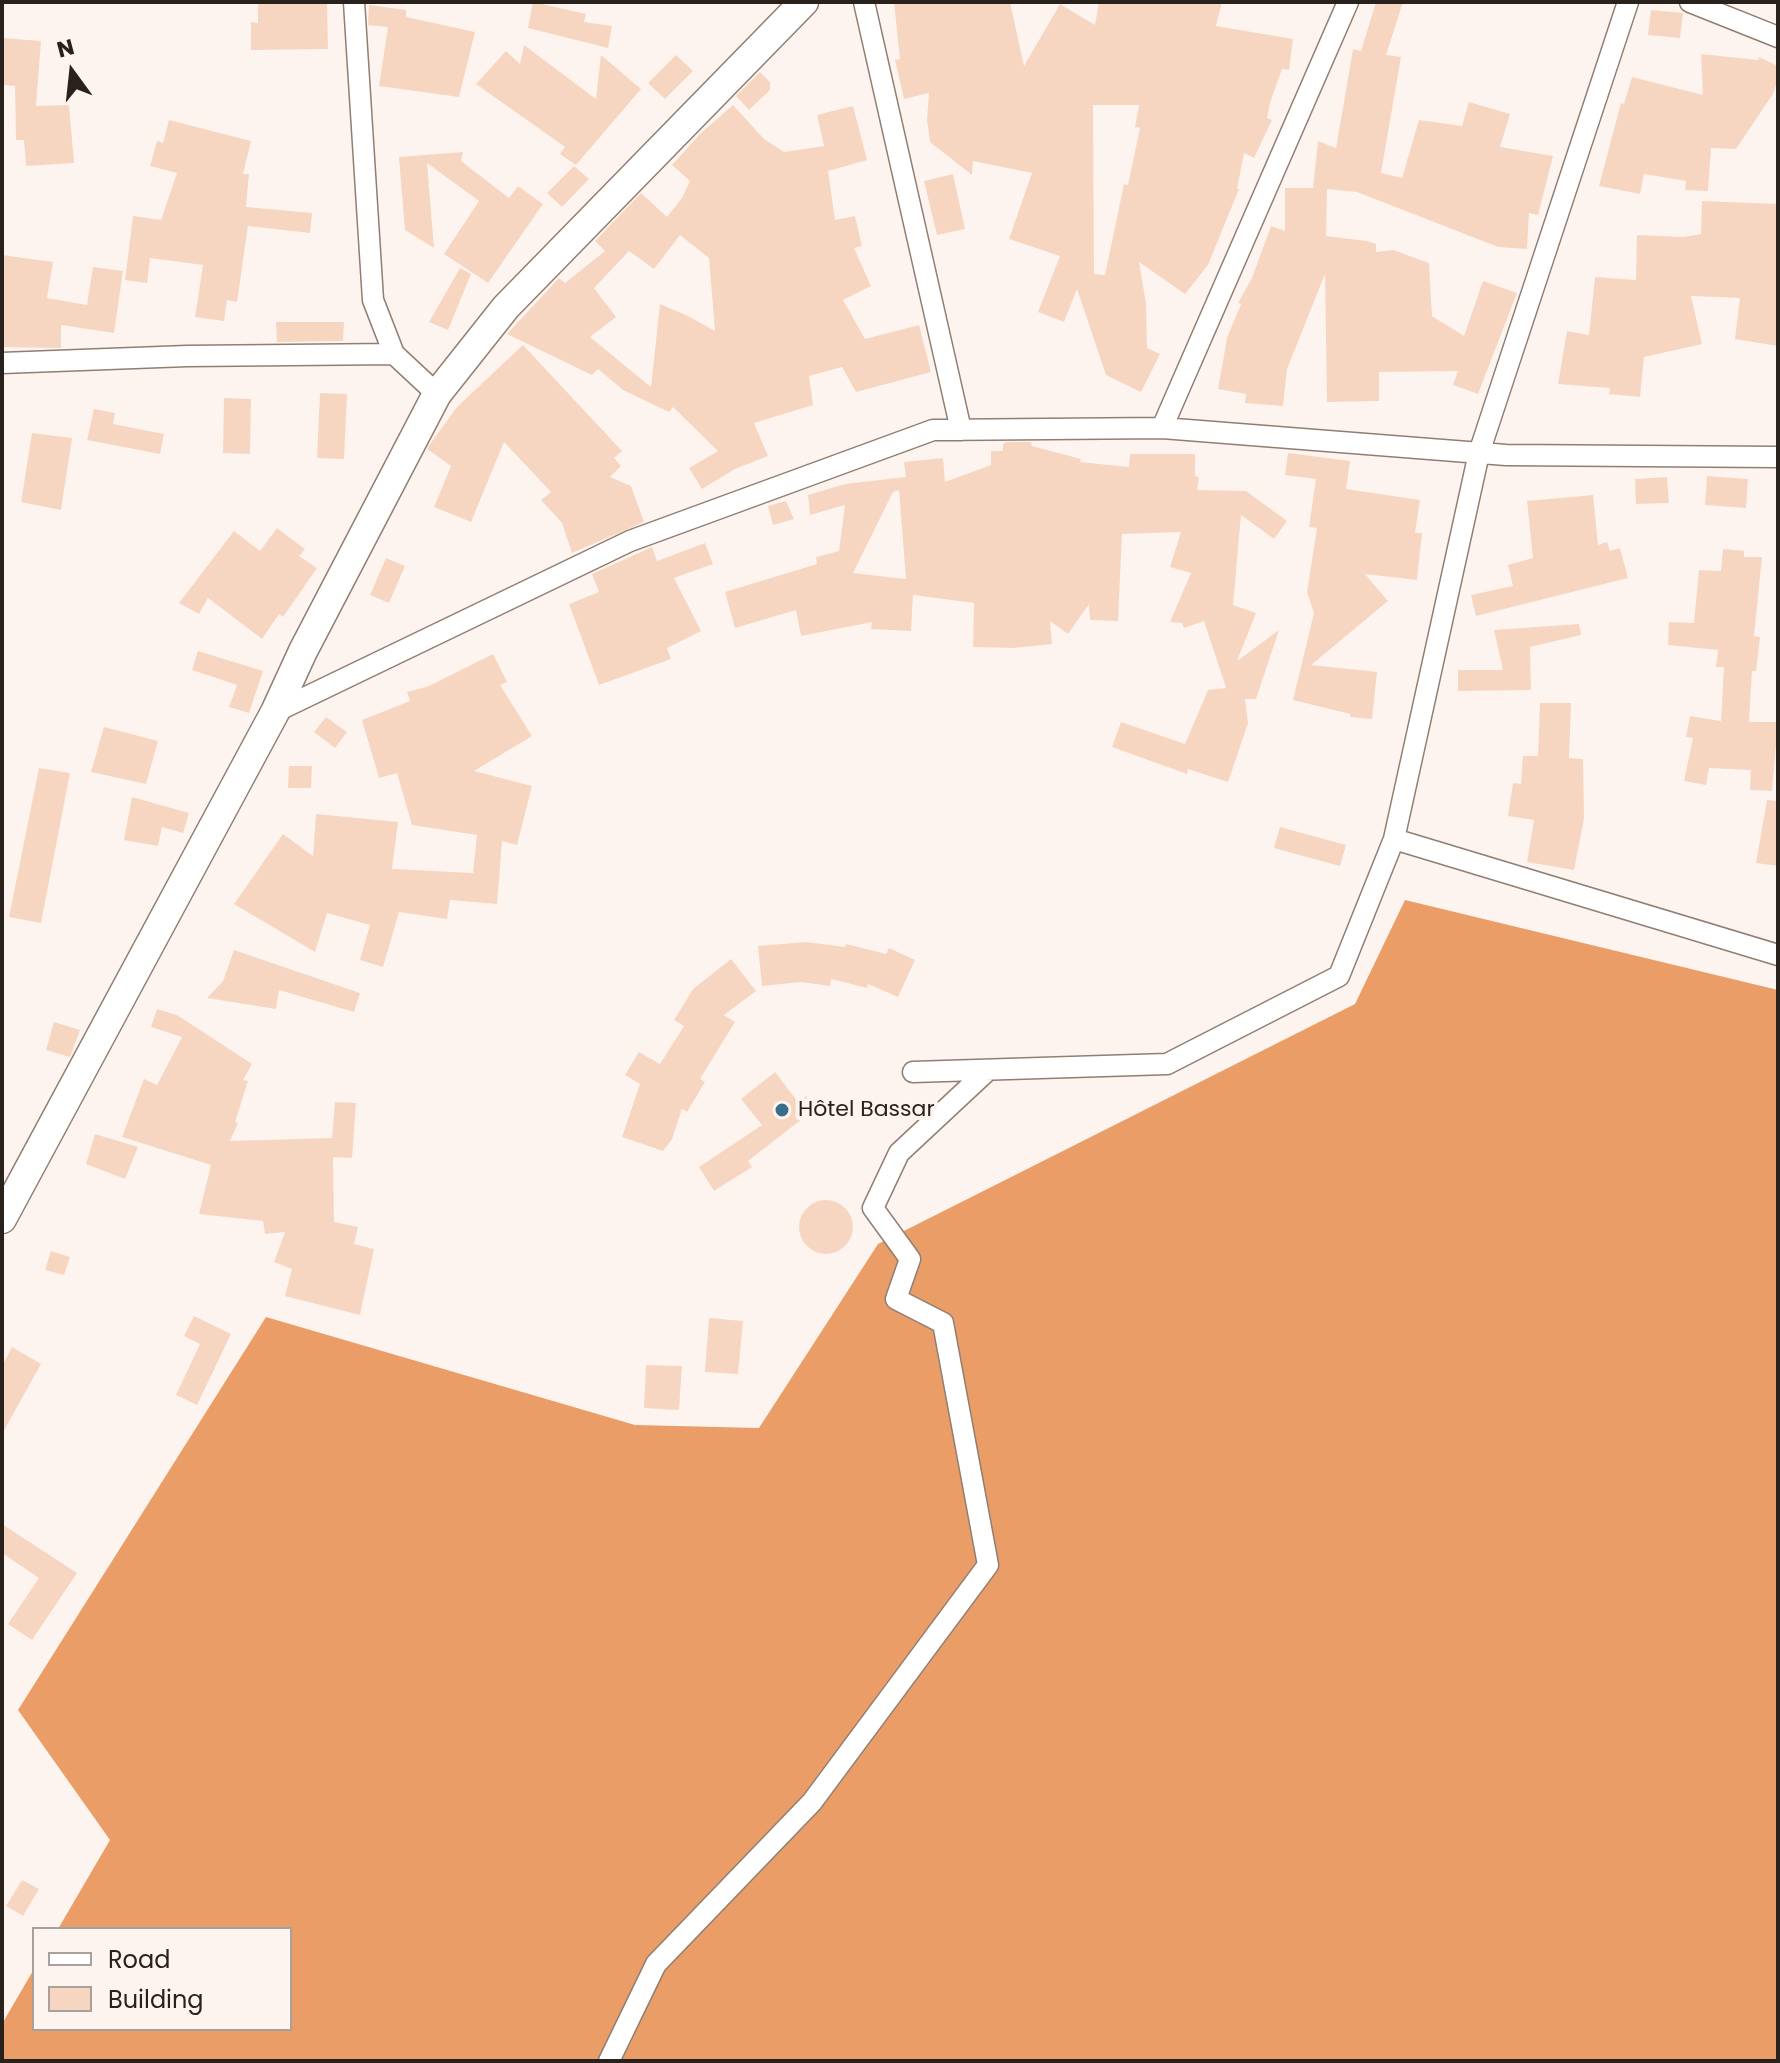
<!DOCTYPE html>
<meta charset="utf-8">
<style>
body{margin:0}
#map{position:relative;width:1780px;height:2063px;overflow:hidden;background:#fdf4ef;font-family:Poppins,sans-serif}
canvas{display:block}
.frame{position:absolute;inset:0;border:4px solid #28211c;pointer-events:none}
.legend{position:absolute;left:32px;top:1927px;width:260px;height:104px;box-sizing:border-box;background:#fdf4ef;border:2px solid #a8a09b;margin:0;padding:10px 14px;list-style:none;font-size:24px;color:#28211c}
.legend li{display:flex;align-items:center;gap:16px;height:40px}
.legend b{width:40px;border:2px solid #a8a09b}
.north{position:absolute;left:32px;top:32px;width:80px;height:80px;-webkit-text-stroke:6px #fdf4ef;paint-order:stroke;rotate:345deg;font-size:22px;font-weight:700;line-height:32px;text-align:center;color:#28211c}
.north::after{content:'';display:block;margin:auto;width:28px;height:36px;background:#28211c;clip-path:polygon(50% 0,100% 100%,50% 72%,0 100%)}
</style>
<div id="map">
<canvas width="1780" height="2063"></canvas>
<div class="frame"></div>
<ul class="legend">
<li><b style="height:10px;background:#fff"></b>Road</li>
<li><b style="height:22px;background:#f7d6c1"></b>Building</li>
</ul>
<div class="north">N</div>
</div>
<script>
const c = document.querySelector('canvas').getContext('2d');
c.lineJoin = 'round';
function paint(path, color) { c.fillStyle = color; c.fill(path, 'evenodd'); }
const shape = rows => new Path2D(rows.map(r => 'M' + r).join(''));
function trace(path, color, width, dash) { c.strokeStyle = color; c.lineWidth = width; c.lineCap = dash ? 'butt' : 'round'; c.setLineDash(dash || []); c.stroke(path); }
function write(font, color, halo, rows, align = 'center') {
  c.font = font + ' Poppins,sans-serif'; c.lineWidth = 8; c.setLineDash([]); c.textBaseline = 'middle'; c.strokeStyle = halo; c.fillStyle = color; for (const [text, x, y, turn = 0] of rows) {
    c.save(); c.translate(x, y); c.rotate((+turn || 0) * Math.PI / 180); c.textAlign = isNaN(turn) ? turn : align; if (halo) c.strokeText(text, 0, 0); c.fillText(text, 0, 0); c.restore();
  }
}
paint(shape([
 [1405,900,1778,990,1778,2061,2,2061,2,2024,34,1969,34,2029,290,2029,290,1929,58,1929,110,1840,18,1710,266,1317,635,1425,759,1428,878,1244,1355,1004]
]), '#ea9d67');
paint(shape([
 [258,2,327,2,328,49,251,50,251,22,258,23],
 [533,2,586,14,584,22,612,26,608,48,528,28],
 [894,2,1010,2,1024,66,1060,4,1095,25,1099,2,1222,2,1216,26,1293,39,1289,70,1282,69,1270,103,1267,118,1272,120,1254,158,1244,153,1237,189,1239,189,1208,265,1185,294,1139,262,1146,303,1147,348,1160,354,1141,392,1106,375,1077,289,1064,322,1038,312,1060,256,1009,239,1032,173,973,161,972,175,930,142,927,120,929,93,904,99,895,60,900,59],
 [1093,105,1139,105,1135,127,1140,128,1128,185,1124,184,1105,275,1094,274],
 [1376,2,1403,2,1386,55,1401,57,1381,173,1402,178,1419,120,1462,126,1469,102,1510,114,1500,147,1553,156,1538,215,1529,213,1527,249,1498,247,1357,192,1327,189,1326,236,1367,241,1376,244,1376,252,1393,250,1429,263,1432,316,1464,336,1483,281,1517,293,1478,394,1453,385,1458,371,1379,372,1379,401,1327,402,1325,274,1287,369,1283,406,1245,403,1246,394,1218,389,1227,338,1241,304,1238,303,1252,278,1271,226,1285,231,1285,188,1317,188,1313,188,1318,141,1336,148,1353,49,1361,51],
 [369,5,406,10,406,17,475,32,459,97,379,86,388,27,368,25],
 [1651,10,1683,13,1680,38,1648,35],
 [3,38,41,41,36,106,69,105,74,163,26,166,24,140,16,140,15,86,2,85],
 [524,45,596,99,601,55,641,89,576,165,560,154,565,147,476,84,506,51,520,64],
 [1701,54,1758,60,1759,57,1778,66,1778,79,1773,94,1736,149,1711,148,1708,191,1685,190,1686,181,1644,174,1640,194,1599,186,1621,103,1624,104,1632,77,1703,95],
 [676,55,693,71,665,99,648,83],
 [760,72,770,82,770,90,749,110,736,96],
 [733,105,764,139,784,152,824,146,817,115,853,106,867,160,828,171,835,220,855,216,862,246,854,248,871,286,843,300,865,339,919,325,931,372,856,392,842,367,809,376,813,405,754,423,768,456,735,469,702,489,689,468,718,451,673,407,669,412,623,390,598,369,592,375,507,334,559,278,565,283,605,251,595,241,641,193,667,217,682,198,690,181,672,165,701,133],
 [680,235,709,258,715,331,688,316,660,304,651,387,590,337,616,317,594,288,629,251,654,269],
 [169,120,251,141,243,174,249,174,246,207,312,213,310,233,248,226,237,302,227,300,224,321,195,317,203,265,150,258,147,283,125,280,133,216,161,220,177,173,150,166,157,141,163,143],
 [463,152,461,161,509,198,518,186,543,204,488,283,444,254,479,201,427,163,434,248,405,230,399,157],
 [574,166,589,179,562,207,547,193],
 [953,174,965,229,937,235,924,181],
 [1702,201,1778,204,1778,346,1735,339,1740,298,1691,296,1702,344,1644,357,1640,397,1609,394,1610,388,1558,384,1567,331,1589,335,1595,277,1636,280,1637,235,1684,237,1701,234],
 [2,255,53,262,47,298,87,305,93,267,123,271,114,333,61,325,61,348,2,347],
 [460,268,471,274,448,330,429,322],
 [276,322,344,322,343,341,277,342],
 [523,345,622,451,614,458,621,466,610,477,631,486,644,522,572,553,562,523,541,500,551,492,504,442,471,522,434,507,451,466,427,449,430,444,457,407],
 [320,393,347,394,344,459,317,458],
 [224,398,251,399,250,454,223,453],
 [94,409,115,413,113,424,164,434,160,454,87,440],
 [32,433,72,438,61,510,21,502],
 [1007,442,1031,442,1032,446,1081,459,1080,462,1129,467,1130,454,1195,454,1195,476,1199,477,1197,490,1246,491,1287,521,1274,539,1241,515,1233,605,1256,613,1237,661,1279,630,1256,699,1245,699,1248,723,1228,782,1188,769,1187,774,1112,747,1121,722,1185,744,1208,690,1226,688,1204,621,1184,628,1182,623,1170,622,1191,573,1170,567,1181,532,1122,534,1118,621,1090,620,1089,604,1068,634,1050,621,1052,644,1013,648,973,647,974,603,913,595,911,631,871,629,872,622,801,636,796,610,735,628,725,592,817,564,816,557,839,551,845,505,810,515,808,495,845,484,906,477,904,462,943,458,945,482,991,465,991,451,1003,451,1003,444],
 [899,490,906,579,853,573,893,492],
 [1288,453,1350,461,1346,489,1420,500,1415,533,1422,533,1417,580,1365,574,1388,601,1311,665,1377,672,1372,719,1350,717,1350,714,1293,700,1314,613,1307,592,1317,528,1309,527,1316,479,1285,475],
 [1707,476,1748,479,1746,508,1705,505],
 [1667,477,1669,503,1636,504,1635,479],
 [1593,495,1598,545,1607,542,1610,551,1620,548,1628,578,1476,616,1471,595,1513,586,1508,565,1533,558,1527,501],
 [786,501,794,519,773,525,768,506],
 [277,528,305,549,299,556,317,568,283,617,279,614,262,639,208,598,199,614,179,603,234,531,260,551],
 [705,543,713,564,674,578,701,631,667,648,671,659,599,685,569,604,599,592,592,574,652,547,657,561],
 [1723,549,1744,551,1744,557,1762,557,1754,636,1760,637,1756,671,1752,671,1749,722,1778,722,1772,791,1750,790,1751,770,1709,768,1706,785,1684,781,1693,738,1686,737,1690,716,1721,721,1724,667,1716,667,1718,650,1668,645,1669,622,1694,623,1699,570,1721,571],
 [386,558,405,566,389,603,370,595],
 [1579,624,1581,635,1530,647,1531,690,1458,691,1458,670,1503,670,1494,630],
 [198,651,263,671,249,713,229,707,237,685,192,670],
 [493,654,507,682,500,685,532,736,474,771,532,786,517,845,502,841,497,904,450,900,447,919,399,912,383,967,360,960,370,925,327,913,315,952,234,904,283,834,313,856,316,814,398,822,392,869,473,873,477,835,412,825,397,773,379,778,362,720,410,701,407,692,429,686],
 [1540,703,1571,703,1569,758,1583,759,1584,819,1574,870,1527,862,1534,820,1508,816,1513,783,1521,784,1523,756,1538,756],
 [326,717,347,732,335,748,314,732],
 [104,727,158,741,146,784,91,772],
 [289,766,312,766,311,788,288,788],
 [39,768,70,773,41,923,9,917],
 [132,797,189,813,183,833,162,827,158,846,124,840],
 [1767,800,1778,801,1778,866,1756,863],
 [1280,827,1346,845,1340,866,1274,848],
 [806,942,845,947,846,944,886,954,889,948,915,960,898,997,868,984,867,988,831,979,830,986,801,982,762,986,758,946],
 [234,950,360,993,354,1012,279,990,276,1009,207,998,223,981],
 [731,959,756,991,724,1015,735,1022,700,1079,705,1082,687,1112,682,1109,672,1139,663,1151,622,1137,640,1084,625,1075,639,1052,660,1064,684,1026,674,1020,693,989],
 [157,1009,177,1015,252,1064,243,1080,248,1081,235,1122,238,1123,230,1141,332,1138,335,1102,356,1103,352,1158,333,1157,334,1222,358,1227,354,1244,374,1249,360,1315,285,1296,292,1269,274,1262,285,1232,265,1234,263,1221,199,1214,211,1165,122,1137,144,1079,157,1085,182,1037,151,1027],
 [54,1022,80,1030,70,1057,46,1050],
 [775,1072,798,1102,806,1096,815,1109,748,1161,752,1167,714,1191,699,1167,762,1125,741,1099],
 [95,1134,138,1147,125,1179,86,1164],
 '799 1227a27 27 0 1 1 54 0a27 27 0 1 1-54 0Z',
 [51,1251,70,1257,64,1275,45,1270],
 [194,1316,231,1334,197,1405,176,1395,200,1344,184,1336],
 [709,1318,743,1321,738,1374,705,1372],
 [12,1347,41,1364,2,1434,2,1366],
 [646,1365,682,1366,679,1410,644,1408],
 [2,1524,77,1573,32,1640,8,1624,39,1578,2,1553],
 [22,1880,39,1889,23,1916,6,1906]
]), '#f7d6c1');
const street = shape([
 [354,2,373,300,394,354,437,394],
 [864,2,961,430],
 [1690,2,1778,37],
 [2,363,187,356,394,354],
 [1162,428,1348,2],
 [275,712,630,541,933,430,1162,428,1506,455,1778,457],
 [1394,839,1778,955],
 [913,1072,1167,1064,1339,976,1394,839,1479,453,1628,2],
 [609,2061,656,1964,812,1802,988,1565,943,1323,896,1299,910,1259,873,1208,899,1153,988,1070]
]);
const secondary = shape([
 [2,1219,275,712,303,651,437,394,506,307,804,2]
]);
trace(street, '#907e72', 23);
trace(secondary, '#907e72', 31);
trace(street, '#fff', 20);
trace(secondary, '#fff', 28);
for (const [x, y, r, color] of [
 [782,1110,8,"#376e89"]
]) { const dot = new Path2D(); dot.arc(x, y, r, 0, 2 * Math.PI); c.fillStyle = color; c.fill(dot); trace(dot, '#fdf4ef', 3); }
write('22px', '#28211c', '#fdf4ef', [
 ["Hôtel Bassar",798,1110]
], 'left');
</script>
